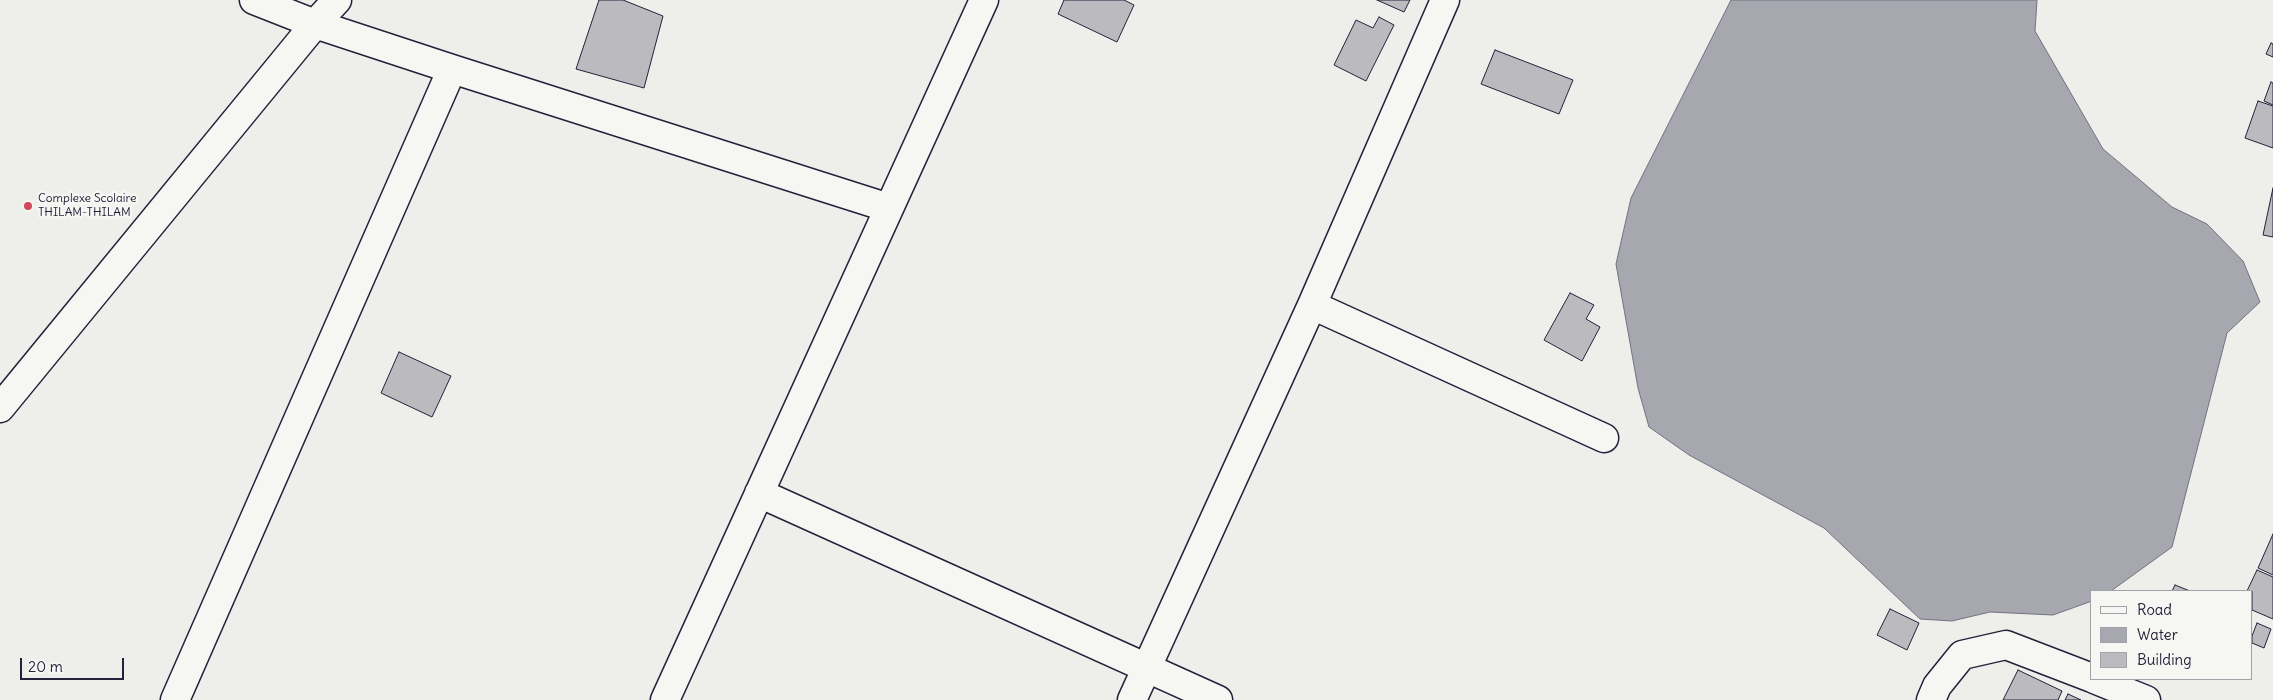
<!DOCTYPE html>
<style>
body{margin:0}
#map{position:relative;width:2273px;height:700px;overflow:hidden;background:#eeeeeb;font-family:Delius,sans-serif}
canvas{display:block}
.legend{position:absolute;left:2090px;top:590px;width:162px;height:90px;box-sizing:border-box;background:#f6f6f2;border:1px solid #a1a1a9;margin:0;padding:6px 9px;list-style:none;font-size:15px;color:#22223b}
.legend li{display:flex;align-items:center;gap:10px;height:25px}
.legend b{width:25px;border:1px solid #a1a1a9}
.scale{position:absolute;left:20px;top:658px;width:104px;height:22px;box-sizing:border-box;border:2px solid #22223b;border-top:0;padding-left:6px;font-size:15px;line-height:18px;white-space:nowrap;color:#22223b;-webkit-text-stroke:4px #f6f6f2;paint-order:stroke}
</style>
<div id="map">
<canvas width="2273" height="700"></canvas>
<ul class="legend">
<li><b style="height:6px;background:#f6f6f2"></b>Road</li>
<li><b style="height:14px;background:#a7a7af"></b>Water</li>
<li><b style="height:14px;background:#bbbbbf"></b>Building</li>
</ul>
<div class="scale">20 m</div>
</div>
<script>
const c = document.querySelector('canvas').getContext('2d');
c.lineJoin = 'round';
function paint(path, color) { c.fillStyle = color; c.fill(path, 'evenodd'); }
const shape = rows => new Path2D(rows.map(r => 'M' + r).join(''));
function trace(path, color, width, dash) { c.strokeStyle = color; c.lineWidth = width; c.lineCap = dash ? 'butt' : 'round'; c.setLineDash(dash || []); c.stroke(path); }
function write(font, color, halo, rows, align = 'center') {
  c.font = font + ' Delius,sans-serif'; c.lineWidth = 5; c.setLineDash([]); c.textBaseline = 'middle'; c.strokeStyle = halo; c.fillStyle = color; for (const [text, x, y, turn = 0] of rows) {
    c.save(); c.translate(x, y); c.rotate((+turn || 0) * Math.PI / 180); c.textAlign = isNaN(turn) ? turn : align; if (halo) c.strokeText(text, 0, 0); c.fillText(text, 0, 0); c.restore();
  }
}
const water = shape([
 [1731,0,2037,0,2035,31,2103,149,2172,207,2207,224,2243,261,2260,302,2227,333,2172,547,2111,591,2092,591,2092,601,2053,615,1990,612,1952,621,1920,619,1824,528,1689,455,1649,427,1638,388,1616,264,1631,198,1731,0]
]);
paint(water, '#a7a7af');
trace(water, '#727281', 1);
const building = shape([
 [599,0,623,0,663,16,644,88,576,69,599,0],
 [1064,0,1124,0,1134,5,1117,42,1058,14,1064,0],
 [1377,0,1410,0,1404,12,1377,0],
 [1379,17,1394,25,1366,81,1334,65,1356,20,1373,28,1379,17],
 [2271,43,2273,44,2273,57,2266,54,2271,43],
 [1495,50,1573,80,1559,114,1481,84,1495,50],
 [2271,82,2273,83,2273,105,2264,101,2271,82],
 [2258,101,2273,106,2273,148,2245,138,2258,101],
 [2273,188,2273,237,2263,235,2273,188],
 [1570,293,1594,305,1586,319,1600,327,1582,361,1544,340,1570,293],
 [399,352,451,376,432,417,381,393,399,352],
 [2273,534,2273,575,2258,568,2273,534],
 [2257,570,2273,577,2273,619,2252,610,2252,591,2247,591,2257,570],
 [2175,585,2190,591,2172,591,2175,585],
 [1890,609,1919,623,1907,650,1877,635,1890,609],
 [2257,623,2271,629,2264,648,2252,643,2252,636,2257,623],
 [2018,670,2062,691,2058,700,2003,700,2018,670],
 [2068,694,2081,700,2065,700,2068,694]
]);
paint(building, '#bbbbbf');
trace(building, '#22223b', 1);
const minor = shape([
 [254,0,315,24,452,69,889,208],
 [1312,305,1604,438],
 [0,408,315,24,337,0],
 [759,493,1218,700],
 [2094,679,2146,700],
 [175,700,452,69],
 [665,700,984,0],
 [1132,700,1312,305,1445,0],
 [1931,700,1937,686,1962,655,2006,645,2092,678]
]);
trace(minor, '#22223b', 31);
trace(minor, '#f6f6f2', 28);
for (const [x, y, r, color] of [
 [28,206,5,"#d1495b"]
]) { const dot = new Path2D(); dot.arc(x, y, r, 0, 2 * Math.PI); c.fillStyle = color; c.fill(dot); trace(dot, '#f6f6f2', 2); }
write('12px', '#22223b', '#f6f6f2', [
 ["Complexe Scolaire",38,199],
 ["THILAM-THILAM",38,213]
], 'left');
</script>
